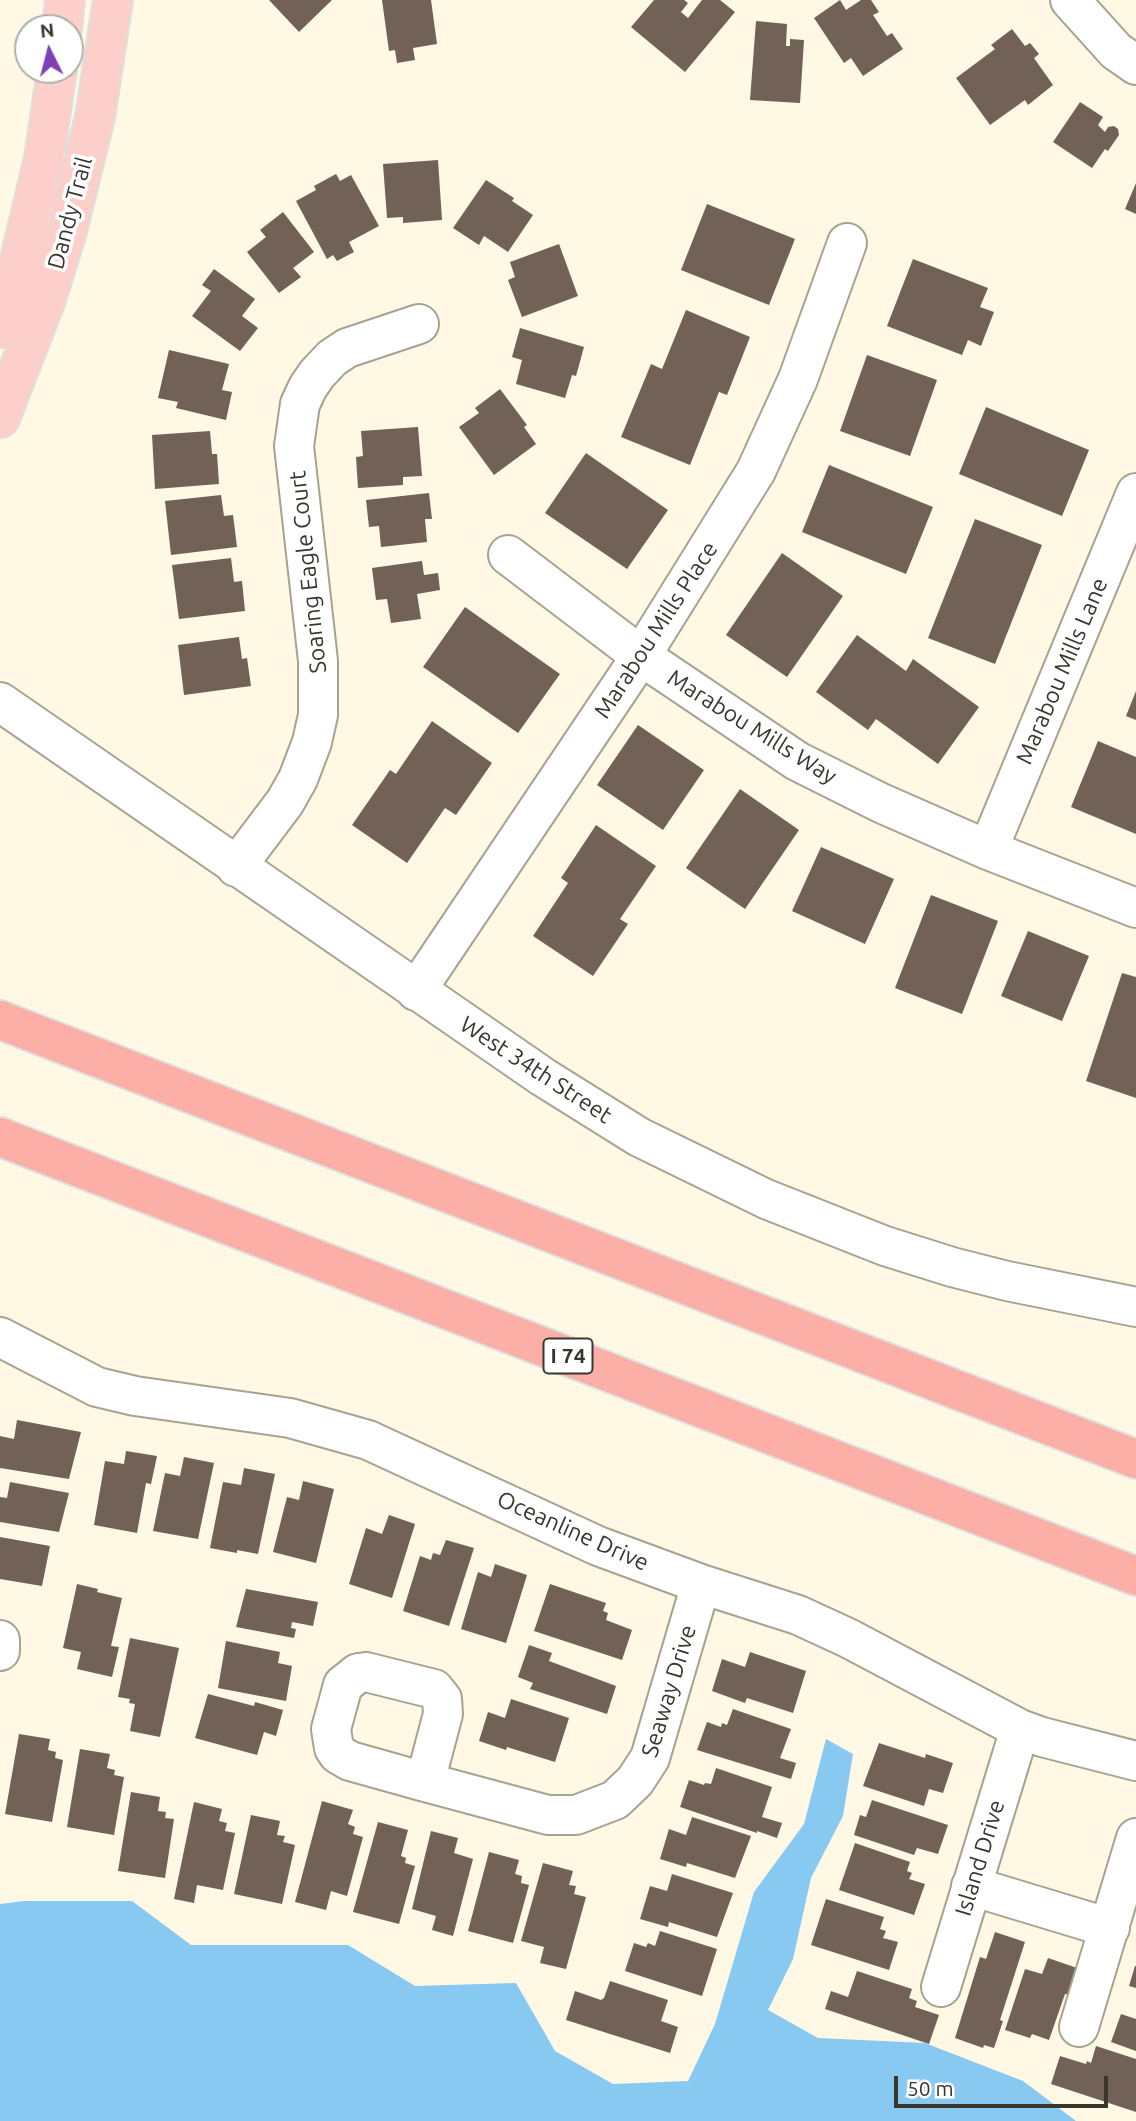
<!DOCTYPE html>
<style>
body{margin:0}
#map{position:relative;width:1136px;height:2121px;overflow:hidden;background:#fef8e5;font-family:Ubuntu,sans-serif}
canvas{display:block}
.north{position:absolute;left:14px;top:14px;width:70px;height:70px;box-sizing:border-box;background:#fff;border:2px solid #afafab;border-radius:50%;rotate:354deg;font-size:19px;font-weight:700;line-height:28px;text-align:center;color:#38362e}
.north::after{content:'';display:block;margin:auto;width:24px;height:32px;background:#8141b6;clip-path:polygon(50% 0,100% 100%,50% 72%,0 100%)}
.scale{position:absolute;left:894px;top:2076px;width:214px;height:32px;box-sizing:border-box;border:4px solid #38362e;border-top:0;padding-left:9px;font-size:21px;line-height:24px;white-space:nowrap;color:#38362e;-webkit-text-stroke:5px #fff;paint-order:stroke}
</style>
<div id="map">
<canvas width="1136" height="2121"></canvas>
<div class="north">N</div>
<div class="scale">50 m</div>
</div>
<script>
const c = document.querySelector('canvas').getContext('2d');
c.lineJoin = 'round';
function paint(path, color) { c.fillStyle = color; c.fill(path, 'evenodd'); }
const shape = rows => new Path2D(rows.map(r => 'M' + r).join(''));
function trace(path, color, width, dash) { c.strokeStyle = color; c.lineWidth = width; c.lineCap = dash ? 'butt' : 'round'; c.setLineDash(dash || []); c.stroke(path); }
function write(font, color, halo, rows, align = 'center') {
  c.font = font + ' Ubuntu,sans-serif'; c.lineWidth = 7; c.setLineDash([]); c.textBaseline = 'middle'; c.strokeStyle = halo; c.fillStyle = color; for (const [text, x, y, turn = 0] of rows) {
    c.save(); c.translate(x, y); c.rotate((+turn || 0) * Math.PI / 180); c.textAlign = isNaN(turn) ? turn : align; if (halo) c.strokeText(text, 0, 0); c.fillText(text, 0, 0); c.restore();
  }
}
paint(shape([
 [826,1739,853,1754,843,1816,811,1878,793,1959,768,2010,818,2038,925,2043,1023,2081,1076,2121,0,2121,0,1904,24,1901,132,1901,191,1945,348,1945,415,1986,516,1983,555,2051,613,2084,688,2081,715,2024,754,1892,804,1824]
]), '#88c9f1');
paint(shape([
 [269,0,332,0,299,32],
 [382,0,431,0,437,44,413,48,415,60,397,63,395,50,389,51],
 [654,0,684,0,688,3,681,12,688,18,702,0,720,0,735,12,685,72,631,27],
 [840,0,846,10,861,0,871,0,879,12,873,15,887,36,892,33,903,49,863,76,851,58,844,63,814,18],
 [756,21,787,24,786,46,790,46,790,39,804,40,800,103,750,100],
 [1012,29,1025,46,1030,43,1039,54,1034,58,1053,85,1028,105,1025,100,990,125,956,78,995,49,991,45],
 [1080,102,1103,117,1098,125,1105,132,1108,127,1114,126,1118,129,1119,135,1108,151,1105,149,1092,168,1053,142],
 [438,160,442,220,403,223,403,217,387,218,383,164],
 [336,174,340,181,351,175,379,226,349,242,354,252,337,261,333,255,327,259,296,201,316,190,314,186],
 [486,180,514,198,512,201,533,215,508,252,484,236,479,245,453,228],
 [1136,183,1136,214,1125,209],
 [707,204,795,239,769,305,681,270],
 [283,212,314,252,293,268,301,277,279,293,247,252,266,237,260,230],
 [559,244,578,296,522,317,508,280,515,277,510,262],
 [913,259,988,288,980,307,994,312,981,346,968,340,962,355,887,326],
 [214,269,255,299,242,316,258,328,240,351,192,316,211,291,202,285],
 [686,310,750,337,727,395,719,392,690,465,621,437,651,364,662,369],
 [520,328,584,347,576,376,572,375,565,398,516,384,522,360,512,357],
 [169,350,229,364,222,390,232,392,226,420,176,408,178,402,158,398],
 [867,355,937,380,910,456,840,431],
 [500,389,527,425,524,427,536,444,494,475,459,427,479,413,475,408],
 [986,407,1089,450,1062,516,959,474],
 [418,427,422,476,403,477,403,485,358,488,356,457,363,456,361,431],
 [210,431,212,454,217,454,219,484,155,489,152,435],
 [586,453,668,510,627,569,545,513],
 [829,465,933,507,906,574,802,532],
 [429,493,432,519,425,519,427,542,381,547,379,526,369,527,366,500],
 [221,495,224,516,233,515,237,547,171,555,165,501],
 [975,519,1042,545,995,664,928,638],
 [782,553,843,596,787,677,726,635],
 [231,558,234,582,242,581,245,611,179,619,172,565],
 [422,561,424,575,438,573,440,590,417,594,421,619,391,623,387,599,376,600,372,568],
 [465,607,560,674,518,733,423,667],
 [857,635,906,671,913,659,979,707,938,764,876,719,868,730,816,692],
 [239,637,242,659,247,658,251,686,184,695,178,645],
 [1136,691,1136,720,1126,716],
 [432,721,492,763,456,815,445,808,407,863,352,825,390,770,396,774],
 [638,725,704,770,663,830,597,785],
 [1098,741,1136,757,1136,834,1071,807],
 [740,789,799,830,745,909,686,868],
 [596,825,656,866,620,919,628,924,593,976,533,936,568,883,561,878],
 [821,847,894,879,865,944,792,911],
 [931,895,998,921,962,1014,895,988],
 [1028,931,1089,956,1062,1021,1001,996],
 [1122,973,1136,977,1136,1098,1086,1081],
 [17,1420,81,1432,69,1479,0,1468,0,1436,14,1439],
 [126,1451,157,1456,151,1484,146,1483,137,1533,94,1525,105,1461,124,1464],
 [184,1457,214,1463,198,1539,153,1531,165,1473,180,1476],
 [244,1468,275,1474,258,1554,237,1550,237,1553,210,1548,223,1482,241,1485],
 [303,1481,334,1489,316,1563,273,1552,287,1497,299,1500],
 [10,1482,69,1493,59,1532,0,1522,0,1497,7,1498],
 [389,1515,415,1524,392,1598,349,1584,366,1528,382,1534],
 [0,1537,50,1546,42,1586,0,1579],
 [446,1540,474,1548,449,1626,403,1611,420,1556,431,1560,433,1553,440,1555],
 [495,1564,527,1575,506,1643,461,1629,478,1572,491,1577],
 [77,1584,98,1589,97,1592,122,1598,111,1646,119,1647,112,1677,77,1669,81,1652,63,1648],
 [550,1584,606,1603,603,1611,608,1613,606,1620,632,1630,622,1660,534,1631],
 [246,1589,318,1602,313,1626,292,1622,291,1628,296,1629,294,1638,236,1627],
 [130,1638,179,1648,160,1737,130,1731,135,1704,129,1703,130,1699,118,1697],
 [226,1641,280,1652,278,1663,292,1666,286,1701,218,1688],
 [529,1645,552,1653,549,1661,616,1686,607,1714,530,1689,533,1683,518,1677],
 [750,1652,806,1671,793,1713,747,1698,745,1703,712,1691,722,1659,745,1667],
 [208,1694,254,1706,255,1702,283,1710,276,1736,264,1732,257,1755,195,1738],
 [511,1699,569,1718,555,1762,507,1747,506,1750,479,1741,488,1712,505,1718],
 [733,1709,791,1729,780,1758,796,1763,791,1779,697,1750,707,1722,721,1727,722,1723,727,1725],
 [19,1734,50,1739,48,1750,56,1752,55,1758,63,1760,52,1822,5,1814],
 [879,1743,925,1758,926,1754,953,1763,943,1793,929,1789,924,1806,863,1786],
 [80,1749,110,1754,107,1768,115,1770,114,1775,124,1777,114,1835,67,1827],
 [716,1768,772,1787,762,1817,782,1823,777,1838,757,1831,757,1833,680,1807,689,1780,704,1785,705,1783,711,1784],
 [131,1792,160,1797,158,1811,166,1812,165,1818,174,1819,165,1878,118,1871],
 [872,1800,948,1825,938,1854,917,1848,914,1855,854,1835,860,1815,866,1817],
 [322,1801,353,1810,348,1824,355,1827,353,1834,363,1837,347,1896,331,1891,326,1910,295,1902],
 [194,1802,222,1809,219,1821,227,1823,225,1831,235,1833,223,1890,197,1885,194,1903,174,1899],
 [251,1815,280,1821,277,1835,285,1836,283,1842,295,1845,282,1904,234,1894],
 [692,1817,751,1836,735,1878,687,1863,686,1867,660,1859,669,1829,686,1835],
 [378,1822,408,1830,401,1856,406,1858,405,1863,415,1866,399,1924,353,1912],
 [431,1831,458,1838,454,1853,473,1859,453,1936,432,1930,436,1916,412,1909],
 [855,1843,910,1862,907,1871,912,1873,909,1879,925,1884,914,1915,839,1890],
 [489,1852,519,1860,515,1874,522,1876,521,1883,529,1885,513,1943,468,1931],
 [543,1863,573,1871,569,1885,576,1886,574,1894,586,1897,566,1969,540,1963,544,1947,521,1941],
 [672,1874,733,1893,717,1937,669,1922,668,1927,640,1919,650,1886,667,1891],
 [826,1899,884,1917,880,1929,886,1931,883,1938,898,1942,889,1970,811,1945],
 [660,1931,717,1949,702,1996,625,1971,634,1943,646,1947,648,1943,655,1946],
 [995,1932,1025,1942,1000,2020,1003,2021,994,2048,984,2045,983,2048,955,2038,980,1957,986,1959],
 [1048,1958,1077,1968,1069,1995,1065,1994,1049,2040,1032,2034,1030,2038,1005,2030,1025,1969,1042,1974],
 [1135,1966,1136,1966,1136,1988,1129,1986],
 [857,1971,912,1989,909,1998,917,2001,915,2007,939,2015,929,2044,825,2009,831,1991,848,1997],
 [610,1981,668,2000,661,2021,678,2027,670,2053,566,2020,575,1991,601,2000,604,1998],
 [1121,2014,1136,2019,1136,2051,1111,2042],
 [1096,2046,1136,2059,1136,2112,1051,2084,1060,2056,1086,2064,1087,2061,1091,2063]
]), '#716157');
const minor = shape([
 [1070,0,1116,51,1136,65],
 [508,555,641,656,797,761,881,803,988,850,1136,908],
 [0,702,543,1077,639,1137,766,1199,885,1246,952,1267,1007,1281,1136,1307],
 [988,850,1136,493],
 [236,867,285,802,298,779,312,742,318,715,318,661,294,446,300,404,308,387,317,374,332,358,347,348,419,324],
 [416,991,641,656,756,471,798,379,847,243],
 [0,1337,97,1387,135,1396,290,1418,368,1440,598,1546,701,1584,798,1615,848,1638,1020,1729,1042,1737,1136,1761],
 [0,1640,0,1651],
 [366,1672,434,1689,442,1699,443,1714,425,1782,350,1761,338,1754,334,1748,331,1729,343,1685,358,1673,366,1672],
 [425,1782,548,1815,576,1815,615,1800,635,1781,650,1758,701,1584],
 [971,1886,1110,1928],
 [941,1987,1020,1729],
 [1079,2027,1136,1838]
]);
const major = shape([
 [62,28,65,0],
 [0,328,17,272,44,158,57,70],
 [0,418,45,302,67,231,95,117,113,0]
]);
const highway = shape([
 [0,1020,1136,1459],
 [0,1137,1136,1576]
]);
trace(minor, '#a8a290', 42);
trace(major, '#dfdfde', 42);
trace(highway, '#dfdfde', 42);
trace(minor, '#fff', 38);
trace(major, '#fdcfca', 38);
trace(highway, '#fbafa7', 38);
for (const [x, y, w] of [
 [568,1356,49]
]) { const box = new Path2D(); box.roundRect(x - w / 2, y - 17.5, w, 35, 5); c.fillStyle = '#fff'; c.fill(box); trace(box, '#38362e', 2); }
write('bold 21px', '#38362e', null, [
 ["I 74",568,1356]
]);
write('23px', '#38362e', '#fff', [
 ["Dandy Trail",70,213,-75],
 ["Soaring Eagle Court",308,572,-96],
 ["Marabou Mills Place",656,630,-57],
 ["Marabou Mills Lane",1062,671,-67],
 ["Marabou Mills Way",752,727,32],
 ["West 34th Street",536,1070,33],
 ["Oceanline Drive",573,1531,24],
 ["Seaway Drive",669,1691,-73],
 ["Island Drive",980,1858,-73]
]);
</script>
